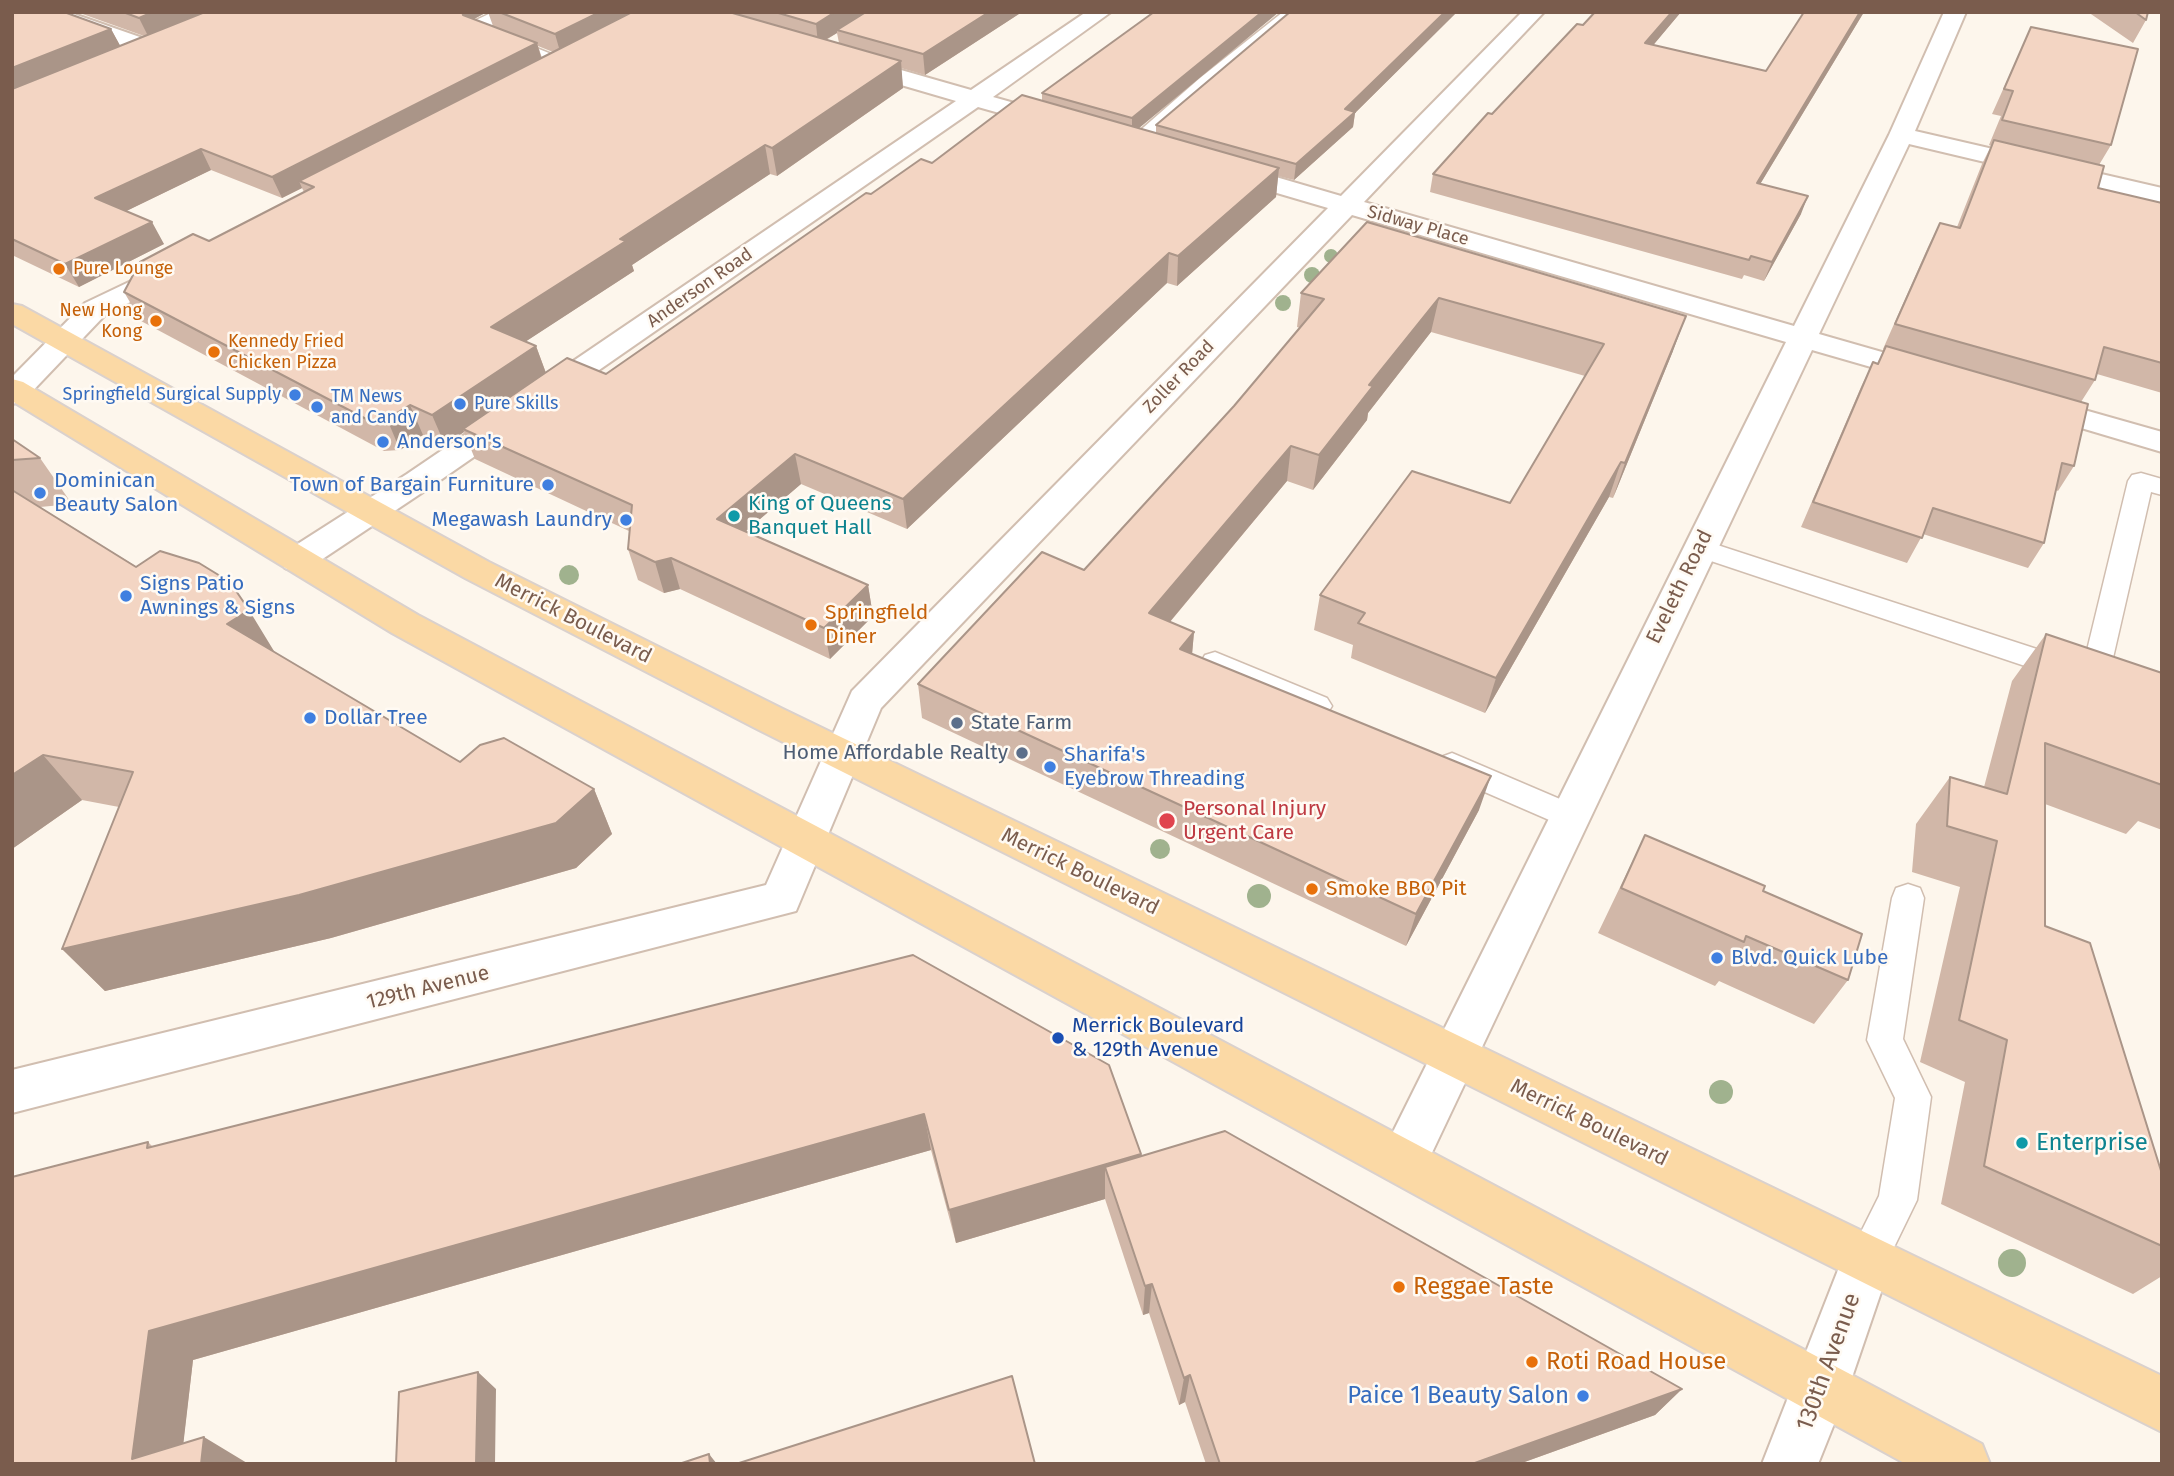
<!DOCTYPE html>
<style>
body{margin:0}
#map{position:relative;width:2174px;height:1476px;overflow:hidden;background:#fdf6ec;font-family:"Fira Sans",sans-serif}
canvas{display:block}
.frame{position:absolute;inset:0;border:14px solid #7a5c4d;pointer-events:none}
</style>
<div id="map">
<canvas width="2174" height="1476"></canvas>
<div class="frame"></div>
</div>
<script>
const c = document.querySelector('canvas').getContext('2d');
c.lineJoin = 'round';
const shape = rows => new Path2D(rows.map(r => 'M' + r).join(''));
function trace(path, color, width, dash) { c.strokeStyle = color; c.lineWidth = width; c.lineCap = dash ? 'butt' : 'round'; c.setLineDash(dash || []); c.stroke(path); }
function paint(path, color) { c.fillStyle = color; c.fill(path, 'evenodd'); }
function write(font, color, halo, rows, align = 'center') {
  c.font = font + ' "Fira Sans",sans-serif'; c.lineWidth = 5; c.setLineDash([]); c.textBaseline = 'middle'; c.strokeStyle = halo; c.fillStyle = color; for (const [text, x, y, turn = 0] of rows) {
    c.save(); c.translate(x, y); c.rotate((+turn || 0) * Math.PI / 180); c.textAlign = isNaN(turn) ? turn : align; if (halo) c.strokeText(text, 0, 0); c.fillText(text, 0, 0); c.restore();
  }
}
const lane = shape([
 [493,12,515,12,487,28,576,64,567,69,561,68,472,34,470,30,474,21,493,12],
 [1283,12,1302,12,1142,149,1128,149,1126,145,1128,141,1200,78,1283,12],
 [2141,473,2162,479,2162,495,2151,492,2110,671,2106,678,2096,681,2086,678,2082,671,2128,481,2132,475,2141,473],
 [1699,539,2046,652,2078,659,2082,666,2078,673,2068,676,2034,669,1690,554,1686,548,1690,542,1699,539],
 [1215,652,1327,698,1332,706,1327,714,1317,717,1205,669,1201,662,1205,655,1215,652],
 [1452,753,1581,808,1586,817,1581,826,1570,829,1441,773,1437,765,1441,757,1452,753],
 [1908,884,1920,888,1924,898,1903,1039,1931,1097,1917,1200,1881,1274,1867,1280,1853,1274,1847,1260,1879,1196,1895,1098,1867,1040,1892,898,1896,888,1908,884]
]);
const street = shape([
 [37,12,68,12,157,43,160,48,157,53,141,53,39,17,37,12],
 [1086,12,1111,12,993,97,1064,117,1068,122,1064,127,1056,129,978,107,429,488,309,568,297,572,285,568,280,560,285,552,407,474,956,101,843,68,840,63,843,58,859,58,971,90,1086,12],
 [1522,12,1544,12,1364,202,1794,326,1889,135,1944,12,1966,12,1915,131,2162,188,2162,204,1909,144,1819,334,1941,369,1945,375,1941,381,1930,384,1812,350,1420,1178,1403,1185,1386,1178,1379,1162,1386,1146,1786,342,1352,215,881,708,796,911,12,1113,12,1070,766,885,852,691,1328,208,1219,176,1215,171,1219,166,1228,163,1341,196,1522,12],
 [171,262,181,264,185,270,181,276,105,315,23,401,12,404,12,377,85,303,171,262],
 [2035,396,2162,432,2162,452,2024,411,2020,405,2024,399,2035,396],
 [1867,1235,1885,1242,1892,1260,1848,1389,1818,1464,1762,1464,1849,1242,1867,1235]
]);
const primary = shape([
 [12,304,22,306,489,562,783,709,2162,1376,2162,1432,757,729,465,578,12,324,12,304],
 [12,379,23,382,418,615,1982,1444,1990,1464,1906,1464,392,633,12,401,12,379]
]);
trace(lane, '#d1beb0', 3);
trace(street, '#d1beb0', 4);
trace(primary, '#dad1cd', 4);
paint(lane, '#fff');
paint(street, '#fff');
paint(primary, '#fbd9a5');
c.fillStyle = '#a0b28e';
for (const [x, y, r] of [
 [1331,256,7],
 [1312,275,8],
 [1283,303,8],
 [569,575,10],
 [1160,849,10],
 [1259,896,12],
 [1721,1092,12],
 [2012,1263,14]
]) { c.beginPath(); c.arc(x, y, r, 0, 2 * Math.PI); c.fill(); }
paint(shape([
 [12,12,111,29,120,46,144,36,77,12,487,12,474,19,493,26,488,12,1022,12,925,75,901,68,903,88,777,176,770,174,632,265,634,271,526,341,536,346,546,373,606,374,871,194,932,163,1042,101,1042,93,1154,12,1139,128,1156,133,1156,125,1290,12,1457,12,1355,113,1353,127,1294,180,1278,176,1276,197,1177,286,1167,283,907,529,801,484,746,531,868,585,873,616,830,659,680,589,664,593,638,580,628,549,629,531,475,459,464,432,445,445,423,435,400,450,384,451,141,321,124,292,209,241,304,192,302,188,282,198,211,170,126,211,164,244,79,287,12,255],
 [837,33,839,43,826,40],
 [538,46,553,52,542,58],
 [1595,12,1681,12,1653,45,1766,71,1804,12,1864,12,1760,184,1801,214,1764,281,1744,275,1742,279,1430,192,1433,174],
 [2088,12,2148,12,2146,20,2133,43],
 [2031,27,2111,145,2099,165,2098,188,2162,203,2162,393,2097,374,2095,380,2081,402,2074,466,2058,491,2056,490,2044,543,2028,568,1923,534,1907,563,1801,527,1861,387,1873,362,1877,364,1884,350,1883,349,1928,247,1940,223,1957,227,1982,164,1991,146,1989,145,2001,116,1992,114],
 [1367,222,1673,351,1613,498,1609,497,1485,713,1351,658,1353,645,1314,630,1320,595,1510,503,1585,376,1431,332,1368,413,1367,420,1313,490,1287,481,1170,622,1194,632,1192,654,1479,810,1406,946,922,718,918,684,1084,570,1234,406,1300,328,1297,327,1301,293],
 [12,439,40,458,72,504,40,507,276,653,460,762,594,789,612,834,576,868,331,938,105,991,62,949,119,807,82,800,12,849],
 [2046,634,2162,673,2162,830,2138,821,2126,834,2045,804,2045,926,2162,1174,2162,1276,2133,1294,1941,1204,1965,1082,1920,1062,1960,887,1912,872,1916,824,1950,777,1984,787,2012,681],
 [1645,835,1763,891,1848,980,1814,1024,1719,981,1715,986,1598,933],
 [913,955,1140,1157,1682,1389,1655,1415,1519,1464,1206,1464,1185,1402,1179,1405,1149,1313,1143,1315,1105,1199,956,1243,931,1150,193,1360,183,1444,247,1464,12,1464,148,1142,153,1147]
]), '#d1b7a8');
paint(shape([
 [153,12,211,12,149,38,139,18],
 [462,12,487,12,472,20,468,29],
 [600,12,644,12,561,55,555,34],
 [835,12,871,12,837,30,837,33,818,44,816,24],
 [989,12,1022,12,925,75,923,54],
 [1262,12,1279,12,1132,134,1132,118],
 [1445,12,1457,12,1355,113,1353,127,1294,180,1296,164,1345,109],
 [1672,12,1681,12,1640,61,1645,43],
 [1860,12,1864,12,1750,201,1757,183],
 [111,29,122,49,12,94,12,68],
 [537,43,543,64,299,181,302,188,282,198,272,177],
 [901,61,903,88,777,176,772,148],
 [765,145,770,174,632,265,634,271,502,357,491,327,620,239],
 [201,149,211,170,108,220,95,198],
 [1279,168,1276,197,1177,286,1178,256],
 [1808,196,1801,214,1764,281,1772,262],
 [152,222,164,244,79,287,65,264],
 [1169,253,1167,283,907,529,903,499],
 [1439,298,1431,332,1368,413,1367,420,1313,490,1319,455,1369,385],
 [1686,316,1673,351,1613,498,1625,463],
 [536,346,547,376,463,429,464,432,445,445,432,415],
 [410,405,423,435,400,450,387,419],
 [1291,446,1287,481,1148,648,1149,613],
 [795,454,801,484,725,549,717,519],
 [1621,462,1609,497,1485,713,1496,678],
 [671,558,680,589,664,593,655,562],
 [868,585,873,616,830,659,824,628],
 [249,610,277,656,227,624],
 [1194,632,1191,666,1180,649],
 [43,755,82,800,12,849,12,775],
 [1491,776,1479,810,1406,946,1416,914],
 [594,789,612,834,576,868,331,938,105,991,62,949],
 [924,1114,931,1150,193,1360,181,1464,132,1459,149,1331],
 [1141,1154,1138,1189,1105,1167,1105,1199,956,1243,949,1210],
 [1152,1284,1149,1313,1143,1315,1145,1286],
 [478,1372,496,1389,495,1464,476,1464],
 [1190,1375,1185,1402,1179,1405,1184,1378],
 [1682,1389,1655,1415,1519,1464,1472,1464],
 [204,1437,247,1463,247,1464,201,1464],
 [709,1454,717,1464,710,1464]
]), '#aa9588');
const building = shape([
 [12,12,64,12,111,29,12,68,12,12],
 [123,12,153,12,139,18,123,12],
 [205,12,462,12,463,15,537,43,272,177,201,149,95,198,152,222,65,264,12,239,12,89,205,12],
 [499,12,600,12,555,34,499,12],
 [632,12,729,12,901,61,772,148,765,145,620,239,626,241,491,327,536,346,432,415,410,405,387,419,370,421,124,292,140,262,193,234,209,241,314,187,299,181,632,12],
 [775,12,835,12,816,24,775,12],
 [866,12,989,12,923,54,837,30,866,12],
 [1154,12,1262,12,1132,118,1042,93,1154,12],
 [1290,12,1445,12,1345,109,1355,112,1296,164,1156,125,1290,12],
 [1595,12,1672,12,1645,43,1766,71,1804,12,1860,12,1757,183,1808,196,1772,262,1751,256,1749,260,1433,174,1488,113,1492,114,1577,24,1583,25,1595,12],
 [2135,12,2148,12,2146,20,2135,12],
 [2031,27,2138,49,2111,145,2002,120,2013,91,2004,89,2031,27],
 [1022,95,1279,168,1178,256,1169,253,903,499,795,454,717,519,868,585,824,628,671,558,655,562,628,549,632,505,463,429,567,358,606,374,866,193,871,194,921,159,932,163,1022,95],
 [1994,140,2104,166,2098,188,2162,203,2162,363,2104,347,2095,380,1895,324,1940,223,1960,228,1994,140],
 [1367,222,1686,316,1625,463,1621,462,1496,678,1358,623,1365,613,1320,595,1412,471,1510,503,1604,344,1439,298,1369,385,1373,386,1319,455,1291,446,1149,613,1194,632,1180,649,1491,776,1416,914,918,684,1042,552,1084,570,1234,406,1324,299,1301,293,1367,222],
 [1886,346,2088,404,2074,466,2062,463,2044,543,1933,508,1922,538,1813,502,1873,362,1878,364,1886,346],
 [12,439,40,458,12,460,12,439],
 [12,490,136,567,160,551,199,563,230,582,249,610,227,624,460,762,480,745,504,738,594,789,556,823,299,895,62,949,133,772,43,755,12,775,12,490],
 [2046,634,2162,673,2162,785,2045,743,2045,926,2090,943,2162,1174,2162,1246,1984,1166,2007,1040,1959,1020,1997,841,1947,826,1950,777,2007,794,2046,634],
 [1645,835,1765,886,1763,891,1862,934,1848,980,1746,936,1744,942,1621,888,1645,835],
 [913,955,1109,1065,1141,1154,949,1210,924,1114,149,1331,132,1459,204,1437,201,1464,12,1464,12,1177,148,1142,147,1148,913,955],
 [1225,1131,1682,1389,1472,1464,1220,1464,1190,1375,1184,1378,1152,1284,1145,1286,1105,1167,1225,1131],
 [478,1372,476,1464,396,1464,399,1392,478,1372],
 [1012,1376,1035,1464,736,1464,1012,1376],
 [709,1454,710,1464,679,1464,709,1454]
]);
paint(building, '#f3d5c3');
trace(building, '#aa9588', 2);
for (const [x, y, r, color] of [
 [59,269,7,"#e8710a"],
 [156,321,7,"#e8710a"],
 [214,352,7,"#e8710a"],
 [295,395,7,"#3f7fe0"],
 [460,404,7,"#3f7fe0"],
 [317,407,7,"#3f7fe0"],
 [383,442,7,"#3f7fe0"],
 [548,485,7,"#3f7fe0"],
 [40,493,7,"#3f7fe0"],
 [734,516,7,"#0f9aa8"],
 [626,520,7,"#3f7fe0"],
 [126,596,7,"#3f7fe0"],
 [811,625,7,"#e8710a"],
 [310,718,7,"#3f7fe0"],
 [957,723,7,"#5c6f8a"],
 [1022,753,7,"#5c6f8a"],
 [1050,767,7,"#3f7fe0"],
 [1167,821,9,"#e0444e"],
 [1312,889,7,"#e8710a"],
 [1717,958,7,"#3f7fe0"],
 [1058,1038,7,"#1a4fb4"],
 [2022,1143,7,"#0f9aa8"],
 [1399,1287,7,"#e8710a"],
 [1532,1362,7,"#e8710a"],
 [1583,1396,7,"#3f7fe0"]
]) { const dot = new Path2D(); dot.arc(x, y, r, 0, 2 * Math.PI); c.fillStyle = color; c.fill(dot); trace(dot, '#fffaf3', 2.5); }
write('18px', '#7a5c4d', '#fffaf3', [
 ["Sidway Place",1418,226,16],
 ["Anderson Road",700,288,-35],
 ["Zoller Road",1179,377,-46]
]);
write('18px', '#c56008', '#fffaf3', [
 ["Pure Lounge",73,269],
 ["New Hong",142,311,"right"],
 ["Kong",142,332,"right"],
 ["Kennedy Fried",228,342],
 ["Chicken Pizza",228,363]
], 'left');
write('18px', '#366cbe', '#fffaf3', [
 ["Springfield Surgical Supply",281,395,"right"],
 ["TM News",331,397],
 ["and Candy",331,418],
 ["Pure Skills",474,404]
], 'left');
write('21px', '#366cbe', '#fffaf3', [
 ["Anderson's",397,442],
 ["Dominican",54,481],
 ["Beauty Salon",54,505],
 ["Town of Bargain Furniture",534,485,"right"],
 ["Megawash Laundry",612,520,"right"],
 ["Signs Patio",140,584],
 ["Awnings & Signs",140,608],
 ["Dollar Tree",324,718],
 ["Sharifa's",1064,755],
 ["Eyebrow Threading",1064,779],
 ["Blvd. Quick Lube",1731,958]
], 'left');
write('21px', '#0d838f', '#fffaf3', [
 ["King of Queens",748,504],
 ["Banquet Hall",748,528]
], 'left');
write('21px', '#7a5c4d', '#fffaf3', [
 ["Eveleth Road",1680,587,-64],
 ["Merrick Boulevard",573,619,27],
 ["Merrick Boulevard",1080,872,26],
 ["129th Avenue",428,988,-14],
 ["Merrick Boulevard",1589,1123,26]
]);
write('21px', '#c56008', '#fffaf3', [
 ["Springfield",825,613],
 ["Diner",825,637],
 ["Smoke BBQ Pit",1326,889]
], 'left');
write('21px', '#4e5e75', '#fffaf3', [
 ["State Farm",971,723],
 ["Home Affordable Realty",1008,753,"right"]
], 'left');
write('21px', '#be3a42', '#fffaf3', [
 ["Personal Injury",1183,809],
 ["Urgent Care",1183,833]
], 'left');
write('21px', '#164399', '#fffaf3', [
 ["Merrick Boulevard",1072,1026],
 ["& 129th Avenue",1072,1050]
], 'left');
write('24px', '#0d838f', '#fffaf3', [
 ["Enterprise",2036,1143]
], 'left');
write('24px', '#c56008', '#fffaf3', [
 ["Reggae Taste",1413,1287],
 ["Roti Road House",1546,1362]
], 'left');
write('24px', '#7a5c4d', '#fffaf3', [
 ["130th Avenue",1829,1362,-70]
]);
write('24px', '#366cbe', '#fffaf3', [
 ["Paice 1 Beauty Salon",1569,1396]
], 'right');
</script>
